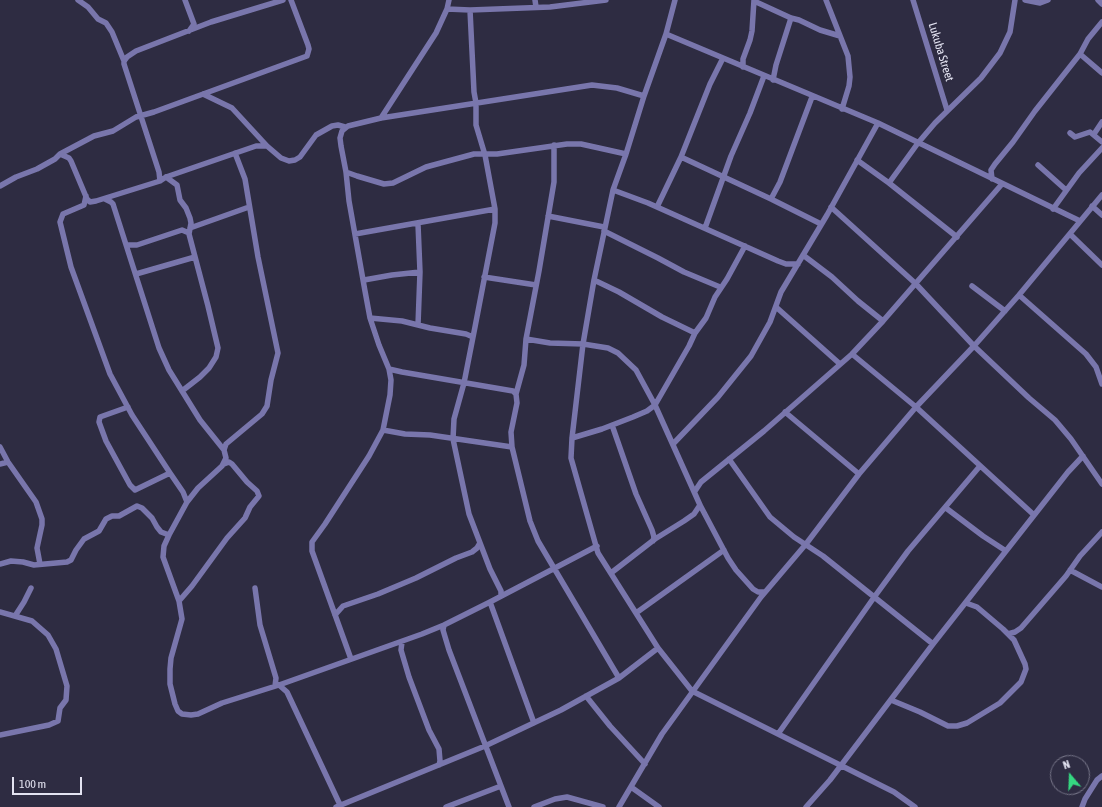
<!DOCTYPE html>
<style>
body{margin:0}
#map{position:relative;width:1102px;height:807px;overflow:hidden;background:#2e2c42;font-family:"Asap Condensed",sans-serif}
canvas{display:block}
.north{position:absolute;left:1050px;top:755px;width:40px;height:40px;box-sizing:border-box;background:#2e2c42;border:1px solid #767588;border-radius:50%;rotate:341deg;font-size:11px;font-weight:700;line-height:16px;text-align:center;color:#e3e3f1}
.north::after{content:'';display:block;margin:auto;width:14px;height:18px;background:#35d881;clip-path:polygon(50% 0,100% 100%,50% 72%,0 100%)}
.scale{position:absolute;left:12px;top:777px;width:70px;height:18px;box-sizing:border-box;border:2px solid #e3e3f1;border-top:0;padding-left:5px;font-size:12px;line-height:14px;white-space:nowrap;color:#e3e3f1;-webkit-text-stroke:3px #2e2c42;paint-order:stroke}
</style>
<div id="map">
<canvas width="1102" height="807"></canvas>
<div class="north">N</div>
<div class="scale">100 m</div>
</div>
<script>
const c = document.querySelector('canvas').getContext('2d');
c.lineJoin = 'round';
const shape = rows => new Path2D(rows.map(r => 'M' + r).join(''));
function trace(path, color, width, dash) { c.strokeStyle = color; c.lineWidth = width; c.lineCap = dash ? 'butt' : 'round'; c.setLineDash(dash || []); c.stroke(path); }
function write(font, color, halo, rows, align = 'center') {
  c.font = font + ' "Asap Condensed",sans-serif'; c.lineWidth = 3.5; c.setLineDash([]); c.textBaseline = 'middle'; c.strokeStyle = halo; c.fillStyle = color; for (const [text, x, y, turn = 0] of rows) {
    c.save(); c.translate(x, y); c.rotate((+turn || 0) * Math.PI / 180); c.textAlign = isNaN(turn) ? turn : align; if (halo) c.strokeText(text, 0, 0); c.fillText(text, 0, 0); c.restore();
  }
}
trace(shape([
 [78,0,88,7,98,19,106,23,112,32,124,61],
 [185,0,194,24,189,31],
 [535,0,536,7],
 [675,0,666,34,644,96,626,154,613,190,594,280,583,344,572,438,571,458,598,553,658,648,692,691,894,792,915,807],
 [826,0,848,56,850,77,849,86,842,109],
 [913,0,947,110],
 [1025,0,1040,3,1048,0],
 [1098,0,1102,4],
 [754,1,791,18,799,20,820,30,840,36],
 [447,9,470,10,550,7,606,0],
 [470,10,474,92,476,103,476,125,485,155,495,209,495,223,475,327,464,383,454,419,453,439,469,514,490,569,501,591,501,596],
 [666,34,878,123,1080,221],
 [1080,54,1102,73],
 [743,67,743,59,750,40,752,31,754,0],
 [773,80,776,65,791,18],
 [203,94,232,108,267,146],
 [381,118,436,33,447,9,449,0],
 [1070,133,1075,137,1090,132,1102,142],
 [1094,134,1102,122],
 [60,154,94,136,113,131,136,117,154,112,307,56,309,49,308,45,291,0],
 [681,157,771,199,821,224],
 [857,160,889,183,957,237],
 [1038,165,1066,190],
 [346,172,357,176,384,184,393,183,426,167,474,154,497,154,567,144,581,144,626,154],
 [166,177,177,185,180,200,186,208,190,218,191,223,189,234,208,306,218,348,216,357,209,368,200,377,182,391],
 [992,179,991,170,995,164,1013,142,1035,111,1080,54,1088,39,1102,22],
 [160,181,159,172,124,64,124,61,127,57,136,51,211,22,283,0],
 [889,183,918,143,935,123,981,78,1000,53,1010,32,1015,0],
 [0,186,16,177,37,169,55,159,60,154,69,158,71,161,87,199,90,202,96,201,160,181,166,177,256,146,267,146,281,158,289,161,295,160,300,157,316,135,332,126,338,125,345,127],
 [613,190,648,203,778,261,786,264,798,264],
 [86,196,84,205,63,214,60,222,71,267,110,374,132,415,170,473,183,492,187,502],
 [105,199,111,202,113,204,159,348,169,370,200,420,224,450,226,458,222,466,198,488,187,502,169,535,164,546,163,557,179,601,182,619,171,658,170,669,170,684,175,704,178,711,182,714,191,715,198,714,222,703,279,685,422,634,444,625,490,602,597,546],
 [771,199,780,182,812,97],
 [1092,206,1102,215],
 [657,207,681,157,710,84,723,58],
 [831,207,915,283,974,346,1029,398,1055,420,1071,439,1102,484],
 [1053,209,1079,173,1102,148],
 [548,216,604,227],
 [418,224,420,272,418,325],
 [190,228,249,207],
 [705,228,731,156,750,113,764,76],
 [604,231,658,258,684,272,720,287],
 [355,234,495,209],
 [1071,235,1102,265],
 [127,245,137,245,182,230,189,233],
 [803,255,832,277,858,301,883,321],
 [136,274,195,257],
 [484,277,536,285],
 [364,280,392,275,420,272],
 [594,280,619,292,662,317,695,333],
 [972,286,1005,311],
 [1019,295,1086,354,1096,367,1102,384],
 [776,307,840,364],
 [370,318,402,321,430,328,466,334,473,337],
 [526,339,550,343,583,344,608,348,618,353,636,370,655,405,700,505,728,558,736,570,753,589,758,592,765,592],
 [852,354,916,407,1034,515],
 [389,369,402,372,513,391,516,394,517,403,511,432,512,447,530,521,538,541,619,678],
 [516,394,524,365,526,339,539,271,554,182,554,145],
 [128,407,100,417,99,422,106,441,130,485,135,490,170,473],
 [785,412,859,474],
 [612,425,636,494,652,530,654,537,653,541],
 [383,430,405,434,430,435,512,447],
 [572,438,602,429,633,417,647,411,655,405,689,346,695,333,706,318,715,297,727,279,745,246],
 [673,444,718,397,751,356,770,322,781,292,827,215,878,123],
 [0,447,8,462,36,502,42,519,42,525,37,548,40,564],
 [224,450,226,444,262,414,267,406,271,380,278,353,258,257,245,179,235,153],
 [729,459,770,517,794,537,823,556,933,644],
 [0,464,8,462],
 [695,491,701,482,764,431,852,354,883,321,1002,184],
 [946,508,983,536,1006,551],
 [0,564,11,561,23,562,34,565,67,562,71,560,76,550,84,539,99,531,106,519,112,516,119,516,137,506,142,508,152,518,157,527,161,532,169,535],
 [1070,570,1102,587],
 [611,573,655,539,684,521,694,514,700,505],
 [255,588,260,625,276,678,275,686],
 [179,601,192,586,227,538,245,518,250,507,259,496,257,491,247,482,232,464,229,462,224,464],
 [490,602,534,723],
 [0,612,32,621,48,635,56,649,67,686,66,700,60,708,58,721,49,725,0,735],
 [636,613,724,550],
 [335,615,343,606,378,594,416,578,456,558,472,552,477,548,480,543],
 [15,616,24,602,31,588],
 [444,625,443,630,449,650,509,807],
 [1008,634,1015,632,1021,628,1066,576,1080,556,1102,532],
 [402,642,401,650,409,677,429,730,439,749,440,761,439,765],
 [351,659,312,551,312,542,325,524,369,456,383,430,390,395,391,380,389,369,379,345,370,318,365,291,349,201,346,172,341,146,340,138,342,131,348,126,381,118,592,85,617,88,644,96],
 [279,685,287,692,341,807],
 [586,696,610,726,645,764],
 [891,700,920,712,948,726,957,726,967,723,1000,703,1021,682,1026,669,1025,664,1014,640,1003,629,977,607,966,603],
 [778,734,875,596,908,551,980,466],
 [631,787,659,807],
 [336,807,485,746,561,710,619,678,658,648],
 [446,807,501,786],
 [534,807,555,799,567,797,603,807],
 [619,807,662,734,761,597,806,544,859,474,916,407,974,346,1019,295,1102,195],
 [806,807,830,780,933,644,1068,472,1083,456],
 [1082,807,1085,799,1097,780,1102,776]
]), '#7976ac', 5.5);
write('12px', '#e3e3f1', '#2e2c42', [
 ["Lukuba Street",941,52,73]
]);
</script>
